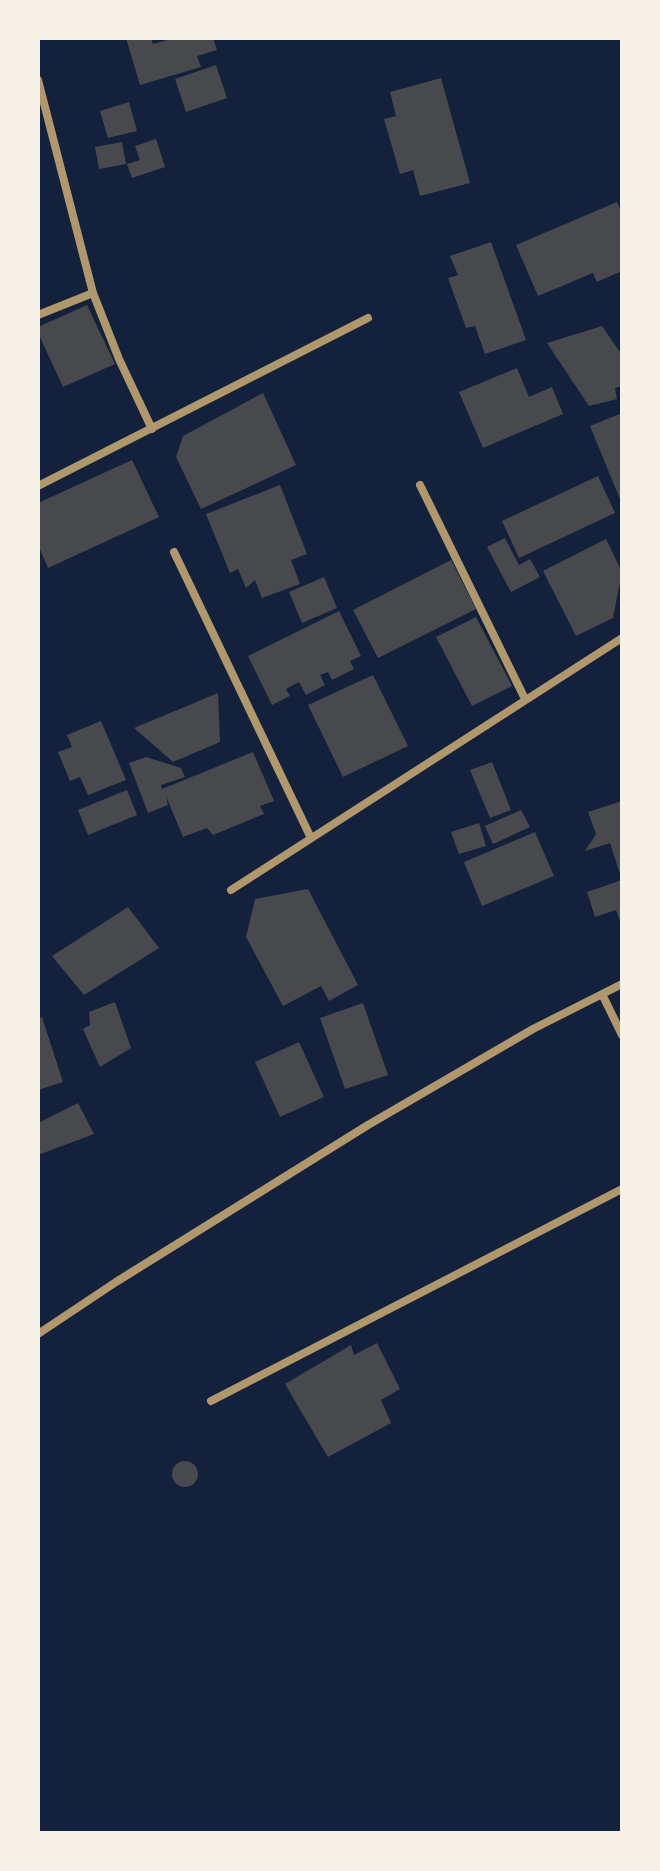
<!DOCTYPE html>
<style>
body{margin:0}
#map{position:relative;width:660px;height:1871px;overflow:hidden;background:#14213d;font-family:Figtree,sans-serif}
canvas{display:block}
.frame{position:absolute;inset:0;border:40px solid #f6f1e7;pointer-events:none}
</style>
<div id="map">
<canvas width="660" height="1871"></canvas>
<div class="frame"></div>
</div>
<script>
const c = document.querySelector('canvas').getContext('2d');
c.lineJoin = 'round';
function paint(path, color) { c.fillStyle = color; c.fill(path, 'evenodd'); }
const shape = rows => new Path2D(rows.map(r => 'M' + r).join(''));
function trace(path, color, width, dash) { c.strokeStyle = color; c.lineWidth = width; c.lineCap = dash ? 'butt' : 'round'; c.setLineDash(dash || []); c.stroke(path); }
paint(shape([
 [126,38,151,38,153,44,175,38,213,38,217,50,197,56,201,67,140,85],
 [216,65,227,98,186,112,175,79],
 [441,78,470,183,420,196,413,170,400,174,384,119,396,116,390,92],
 [129,102,137,131,108,138,100,111],
 [156,139,165,167,132,178,127,164,140,160,135,146],
 [122,142,126,164,99,169,95,147],
 [617,202,622,214,622,271,597,282,593,273,538,296,516,245],
 [491,242,526,340,485,354,475,326,466,328,448,278,458,275,450,256],
 [87,305,115,364,63,387,38,333,38,327],
 [602,326,622,355,622,386,615,388,617,399,589,406,547,343],
 [517,368,529,397,552,387,563,414,483,448,459,392],
 [263,393,296,465,201,509,176,457,183,436],
 [622,413,622,504,590,426],
 [132,460,159,517,48,568,38,545,38,503],
 [598,476,615,513,519,558,502,521],
 [280,485,307,554,291,560,300,584,262,598,255,580,246,588,238,569,230,573,206,514],
 [505,538,519,565,530,559,540,577,511,592,487,547],
 [606,539,622,572,613,618,576,636,543,571],
 [451,560,476,609,378,658,353,610],
 [324,577,337,608,302,623,289,592],
 [339,611,361,656,350,661,354,669,332,680,328,672,320,675,325,685,306,695,299,682,286,689,290,696,272,705,248,656],
 [476,617,512,686,472,706,436,637],
 [373,675,408,746,343,777,308,705],
 [218,693,220,742,173,762,134,728],
 [101,721,126,780,88,795,80,777,70,781,58,752,72,747,67,735],
 [253,752,274,801,260,806,264,814,213,835,207,828,183,837,166,796,168,805,148,813,129,763,146,757,181,768,185,777,161,785,162,789],
 [492,762,511,810,490,818,470,770],
 [127,790,137,815,88,835,78,810],
 [622,801,622,877,621,877,610,843,585,851,596,834,588,812],
 [521,810,530,827,493,844,485,826],
 [479,823,486,846,459,854,451,832],
 [535,832,554,876,482,906,464,862],
 [622,880,622,926,616,910,595,917,587,892],
 [308,889,358,985,329,1001,321,986,283,1006,246,937,255,899],
 [128,907,159,948,84,995,52,956],
 [115,1002,131,1048,100,1067,83,1029,90,1025,89,1012],
 [363,1003,388,1075,345,1089,320,1018],
 [42,1017,63,1082,38,1090,38,1019],
 [299,1042,324,1097,280,1117,255,1062],
 [78,1103,94,1134,38,1155,38,1123],
 [377,1343,400,1389,381,1400,391,1423,328,1457,285,1384,351,1345,354,1355],
 '172 1474a13 13 0 1 1 26 0a13 13 0 1 1-26 0Z'
]), '#48494c');
trace(shape([
 [38,80,93,293,119,359,152,429],
 [38,315,93,293],
 [420,485,525,699],
 [38,486,368,318],
 [174,552,311,838],
 [231,890,622,638],
 [602,994,622,1035],
 [38,1334,116,1282,368,1125,533,1029,622,984],
 [211,1401,622,1189]
]), '#b1986c', 8);
</script>
